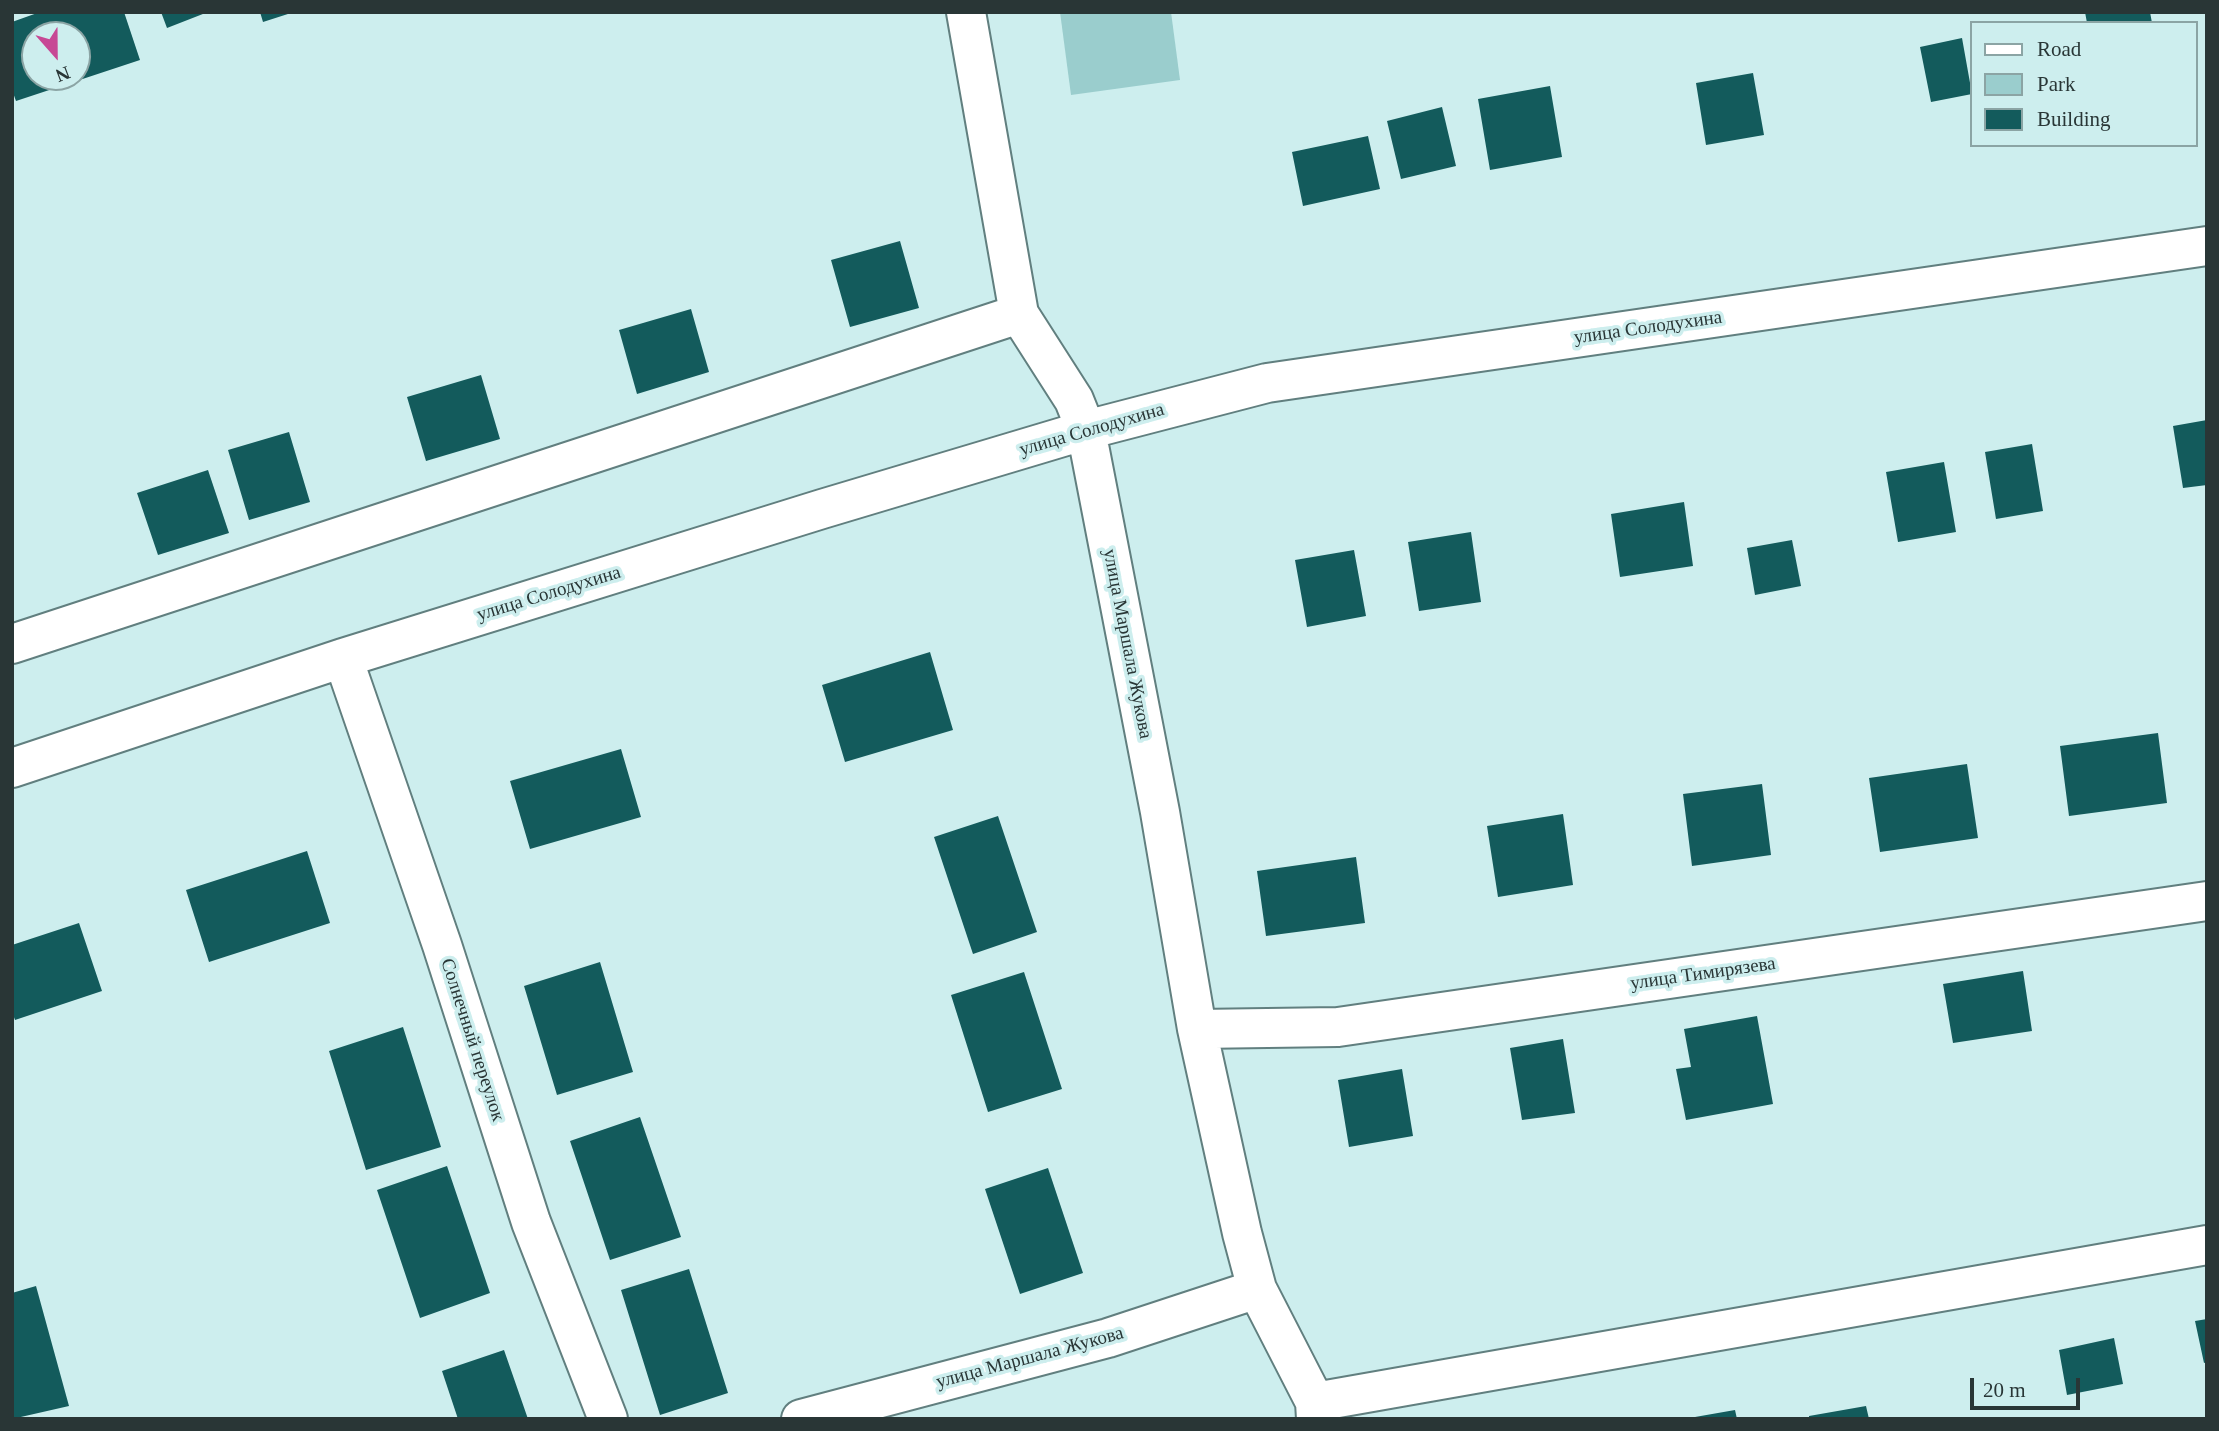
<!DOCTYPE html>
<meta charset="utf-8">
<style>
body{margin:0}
#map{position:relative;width:2219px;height:1431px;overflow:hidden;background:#cdeeee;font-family:"Times New Roman",serif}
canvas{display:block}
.frame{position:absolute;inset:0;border:14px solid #293636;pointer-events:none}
.legend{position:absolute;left:1970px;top:21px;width:228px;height:126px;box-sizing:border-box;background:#cdeeee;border:2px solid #8ba4a4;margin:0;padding:9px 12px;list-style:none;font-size:21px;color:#293636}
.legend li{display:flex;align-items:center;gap:14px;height:35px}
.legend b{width:35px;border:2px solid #8ba4a4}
.north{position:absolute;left:21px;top:21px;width:70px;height:70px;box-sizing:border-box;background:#cdeeee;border:2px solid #8ba4a4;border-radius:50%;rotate:159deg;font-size:19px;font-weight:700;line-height:28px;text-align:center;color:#293636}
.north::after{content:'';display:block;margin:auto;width:24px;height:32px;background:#c74895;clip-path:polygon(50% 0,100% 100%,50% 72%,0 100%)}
.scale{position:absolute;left:1970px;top:1378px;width:110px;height:32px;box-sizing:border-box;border:4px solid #293636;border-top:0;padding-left:9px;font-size:21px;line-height:24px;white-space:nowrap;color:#293636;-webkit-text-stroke:5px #cdeeee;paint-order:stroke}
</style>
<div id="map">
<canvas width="2219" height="1431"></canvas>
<div class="frame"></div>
<ul class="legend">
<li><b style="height:9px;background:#fff"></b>Road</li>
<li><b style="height:19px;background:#9acdcd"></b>Park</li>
<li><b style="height:19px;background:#135b5c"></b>Building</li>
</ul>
<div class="north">N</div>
<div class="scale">20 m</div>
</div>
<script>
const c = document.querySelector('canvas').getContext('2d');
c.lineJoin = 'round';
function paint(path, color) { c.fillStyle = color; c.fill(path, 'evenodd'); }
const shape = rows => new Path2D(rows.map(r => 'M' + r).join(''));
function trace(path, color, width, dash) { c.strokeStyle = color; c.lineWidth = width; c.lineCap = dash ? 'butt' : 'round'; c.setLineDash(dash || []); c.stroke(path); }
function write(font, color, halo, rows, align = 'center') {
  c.font = font + ' "Times New Roman",serif'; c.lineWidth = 7; c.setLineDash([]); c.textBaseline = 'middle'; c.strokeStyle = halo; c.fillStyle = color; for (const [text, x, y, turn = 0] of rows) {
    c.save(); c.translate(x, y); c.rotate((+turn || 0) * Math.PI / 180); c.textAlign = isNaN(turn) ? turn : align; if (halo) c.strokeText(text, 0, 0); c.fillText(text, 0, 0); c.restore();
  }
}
paint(shape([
 [1060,12,1171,12,1180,80,1071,95]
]), '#9acdcd');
paint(shape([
 [40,12,124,12,140,60,16,101,12,90,12,22],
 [35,35,77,35,77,77,35,77],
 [161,12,208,12,167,28],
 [260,12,291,12,291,13,263,22],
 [2085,12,2150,12,2152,23,2087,23],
 [1962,38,1972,94,1931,102,1920,47],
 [1753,73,1764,135,1706,145,1696,83],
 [1550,86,1562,157,1490,170,1478,99],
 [1442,107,1456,166,1401,179,1387,121],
 [1368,136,1380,189,1303,206,1292,152],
 [900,241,919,308,850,327,831,260],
 [691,309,709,372,637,394,619,330],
 [481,375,500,439,426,461,407,397],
 [2207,420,2207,485,2183,488,2173,426],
 [289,432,310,502,249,520,228,450],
 [2032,444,2043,511,1996,519,1985,452],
 [1944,462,1956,532,1898,542,1886,472],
 [208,470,229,533,158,555,137,493],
 [1684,502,1693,566,1620,577,1611,514],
 [1471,532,1481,602,1419,611,1408,542],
 [1792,540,1801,586,1755,595,1747,548],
 [1354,550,1366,616,1307,627,1295,560],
 [930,652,953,730,845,762,822,685],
 [2158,733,2167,803,2069,816,2060,746],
 [621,749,641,817,530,849,510,781],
 [1967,764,1978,838,1880,852,1869,778],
 [1762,784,1771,855,1692,866,1683,794],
 [1563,814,1573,885,1498,897,1487,826],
 [998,816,1037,932,973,954,934,837],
 [307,851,330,923,209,962,186,890],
 [1356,857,1365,923,1266,936,1257,871],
 [79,923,102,991,15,1020,12,1012,12,945],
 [600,962,633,1072,557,1095,524,986],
 [2023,971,2032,1031,1953,1043,1943,984],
 [1024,972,1062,1089,988,1112,951,995],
 [1757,1016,1773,1104,1686,1120,1676,1069,1691,1067,1684,1029],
 [403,1027,441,1147,366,1170,329,1051],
 [1563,1039,1575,1113,1522,1120,1510,1048],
 [1402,1069,1413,1136,1349,1147,1338,1080],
 [640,1117,681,1237,610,1260,570,1141],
 [447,1166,490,1293,420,1318,377,1190],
 [1048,1168,1083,1273,1020,1294,985,1189],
 [689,1269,728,1393,660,1415,621,1290],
 [36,1286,69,1406,12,1419,12,1293],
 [2207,1319,2207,1362,2204,1363,2195,1321],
 [2114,1338,2123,1384,2067,1395,2059,1350],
 [504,1350,528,1419,458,1419,442,1371],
 [1866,1406,1869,1419,1809,1419,1809,1416],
 [1735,1410,1737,1419,1695,1419,1695,1417]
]), '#135b5c');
const minor = shape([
 [966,12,1019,314,1074,400,1086,430,1160,812,1197,1029,1242,1233,1257,1289,1315,1402,1316,1419],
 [12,644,1019,314],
 [343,658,442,945,531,1222,608,1419],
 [12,768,343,658,822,509,1086,430,1267,383,2207,246],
 [1197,1029,1338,1027,2207,901],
 [1315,1402,2207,1245],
 [801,1419,1108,1338,1257,1289]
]);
trace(minor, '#617f7f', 42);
trace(minor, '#fff', 38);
write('19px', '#293636', '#cdeeee', [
 ["улица Солодухина",1648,328,-8],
 ["улица Солодухина",1092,430,-16],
 ["улица Солодухина",549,594,-17],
 ["улица Маршала Жукова",1127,644,79],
 ["улица Тимирязева",1703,974,-8],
 ["Солнечный переулок",472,1040,72],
 ["улица Маршала Жукова",1030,1358,-15]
]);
</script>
